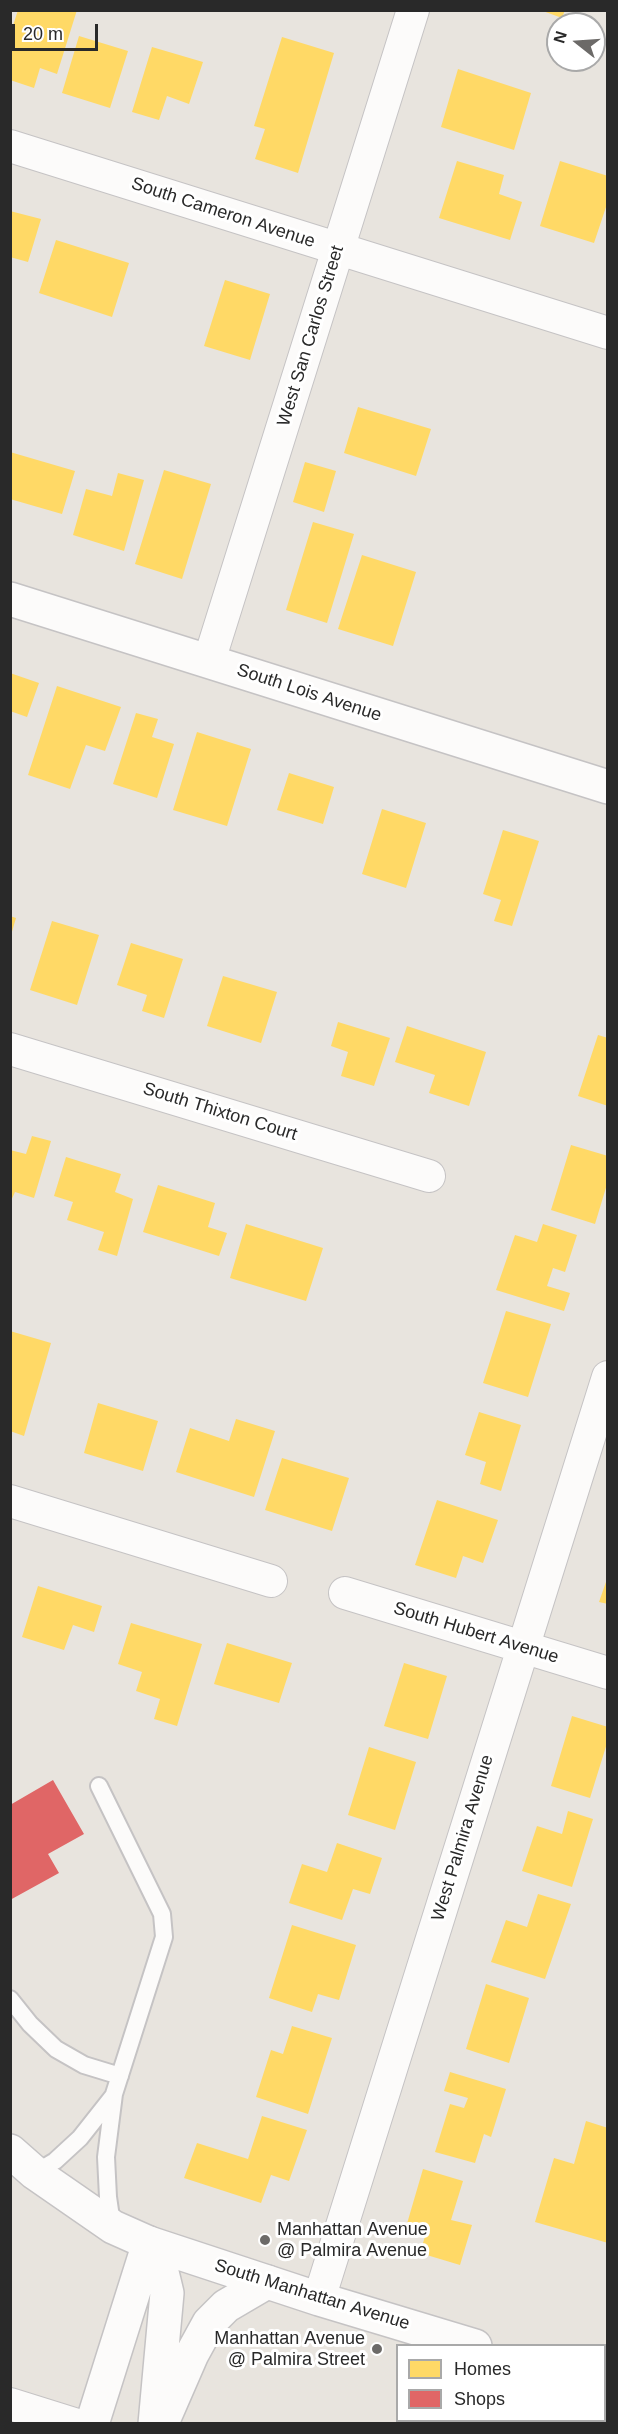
<!DOCTYPE html>
<style>
body{margin:0}
#map{position:relative;width:618px;height:2434px;overflow:hidden;background:#e8e4de;font-family:Helvetica,sans-serif}
canvas{display:block}
.frame{position:absolute;inset:0;border:12px solid #292929;pointer-events:none}
.legend{position:absolute;left:396px;top:2344px;width:210px;height:78px;box-sizing:border-box;background:#fff;border:2px solid #a9a9a9;margin:0;padding:8px 10px;list-style:none;font-size:18px;color:#292929}
.legend li{display:flex;align-items:center;gap:12px;height:30px}
.legend b{width:30px;border:2px solid #a9a9a9}
.north{position:absolute;left:546px;top:12px;width:60px;height:60px;box-sizing:border-box;background:#fff;border:2px solid #a9a9a9;border-radius:50%;rotate:287deg;font-size:16px;font-weight:700;line-height:24px;text-align:center;color:#292929}
.north::after{content:'';display:block;margin:auto;width:21px;height:27px;background:#6c6a68;clip-path:polygon(50% 0,100% 100%,50% 72%,0 100%)}
.scale{position:absolute;left:12px;top:24px;width:86px;height:27px;box-sizing:border-box;border:3px solid #292929;border-top:0;padding-left:8px;font-size:18px;line-height:21px;white-space:nowrap;color:#292929;-webkit-text-stroke:4px #fff;paint-order:stroke}
</style>
<div id="map">
<canvas width="618" height="2434"></canvas>
<div class="frame"></div>
<ul class="legend">
<li><b style="height:16px;background:#ffd966"></b>Homes</li>
<li><b style="height:16px;background:#e06666"></b>Shops</li>
</ul>
<div class="north">N</div>
<div class="scale">20 m</div>
</div>
<script>
const c = document.querySelector('canvas').getContext('2d');
c.lineJoin = 'round';
function paint(path, color) { c.fillStyle = color; c.fill(path, 'evenodd'); }
const shape = rows => new Path2D(rows.map(r => 'M' + r).join(''));
function trace(path, color, width, dash) { c.strokeStyle = color; c.lineWidth = width; c.lineCap = dash ? 'butt' : 'round'; c.setLineDash(dash || []); c.stroke(path); }
function write(font, color, halo, rows, align = 'center') {
  c.font = font + ' Helvetica,sans-serif'; c.lineWidth = 6; c.setLineDash([]); c.textBaseline = 'middle'; c.strokeStyle = halo; c.fillStyle = color; for (const [text, x, y, turn = 0] of rows) {
    c.save(); c.translate(x, y); c.rotate((+turn || 0) * Math.PI / 180); c.textAlign = isNaN(turn) ? turn : align; if (halo) c.strokeText(text, 0, 0); c.fillText(text, 0, 0); c.restore();
  }
}
paint(shape([
 [18,10,77,10,57,74,40,68,34,88,10,80,10,35],
 [540,10,565,10,562,18],
 [79,36,128,51,110,108,62,93],
 [282,37,334,53,298,173,255,159,265,129,254,126],
 [152,47,203,62,189,104,167,96,159,120,132,112],
 [458,69,531,93,514,150,441,127],
 [457,161,504,175,499,194,522,202,510,240,439,218],
 [560,161,608,176,608,201,594,243,540,226],
 [10,211,41,219,28,262,10,257],
 [56,240,129,263,112,317,39,293],
 [225,280,270,294,250,360,204,346],
 [358,407,431,429,416,476,344,453],
 [10,452,75,471,62,514,10,499],
 [305,462,336,471,324,512,293,502],
 [164,470,211,484,182,579,135,564],
 [118,473,144,480,124,551,73,535,86,489,112,496],
 [313,522,354,534,327,623,286,610],
 [362,555,416,572,393,646,338,629],
 [10,673,39,683,27,717,10,711],
 [57,686,121,707,105,751,86,745,70,789,28,775],
 [136,713,158,719,152,737,174,744,157,798,113,784],
 [197,732,251,749,227,826,173,810],
 [289,773,334,787,323,824,277,810],
 [382,809,426,823,406,888,362,874],
 [503,830,539,841,512,926,494,921,501,900,483,894],
 [10,916,16,918,11,935,10,935],
 [52,921,99,935,77,1005,30,990],
 [131,943,183,959,164,1018,142,1011,147,995,117,985],
 [223,976,277,992,261,1043,207,1026],
 [338,1022,390,1038,374,1086,341,1076,348,1052,331,1046],
 [407,1026,486,1052,469,1106,429,1093,435,1075,395,1062],
 [598,1035,608,1038,608,1106,578,1096],
 [32,1136,51,1141,34,1198,15,1192,10,1203,10,1150,26,1154],
 [571,1145,608,1156,608,1181,595,1224,551,1210],
 [66,1157,121,1174,115,1192,133,1199,117,1256,98,1250,104,1232,67,1220,73,1202,54,1196],
 [158,1185,215,1203,208,1227,227,1233,219,1256,143,1232],
 [246,1224,323,1248,306,1301,230,1278],
 [543,1224,577,1235,565,1272,553,1268,547,1286,570,1293,564,1311,496,1290,515,1235,537,1242],
 [506,1311,551,1324,528,1397,483,1383],
 [10,1331,51,1343,24,1436,10,1431],
 [98,1403,158,1421,143,1471,84,1453],
 [479,1412,521,1425,501,1491,480,1484,486,1462,465,1455],
 [236,1419,275,1431,254,1497,176,1472,190,1428,229,1441],
 [282,1458,349,1478,332,1531,265,1510],
 [437,1500,498,1520,483,1563,463,1556,456,1578,415,1565],
 [607,1579,608,1579,608,1604,599,1602],
 [38,1586,102,1606,94,1632,73,1625,64,1650,22,1637],
 [131,1623,202,1644,177,1726,154,1719,160,1699,136,1691,142,1672,118,1664],
 [227,1643,292,1663,279,1703,214,1684],
 [404,1663,447,1676,428,1739,384,1726],
 [572,1716,608,1727,608,1740,590,1798,551,1786],
 [369,1747,416,1762,395,1830,348,1815],
 [568,1811,593,1819,572,1887,522,1871,537,1826,562,1834],
 [337,1843,382,1858,370,1894,353,1889,342,1920,289,1903,302,1864,327,1872],
 [538,1894,571,1904,545,1979,491,1962,506,1920,527,1927],
 [292,1925,356,1945,339,2000,318,1994,312,2012,269,1998],
 [486,1984,529,1998,509,2063,466,2049],
 [292,2026,332,2038,308,2114,256,2097,271,2050,283,2054],
 [450,2072,506,2089,491,2137,484,2134,475,2163,435,2152,450,2104,464,2108,468,2098,444,2091],
 [262,2116,307,2130,289,2181,271,2175,261,2203,184,2178,197,2143,248,2159],
 [586,2121,608,2128,608,2243,535,2222,554,2158,574,2164],
 [423,2169,463,2181,451,2220,472,2225,460,2265,420,2253,426,2233,406,2227]
]), '#ffd966');
paint(shape([
 [53,1780,84,1834,48,1854,59,1873,10,1900,10,1805]
]), '#e06666');
const service = shape([
 [99,1786,162,1914,164,1937,114,2094,106,2157,108,2197,112,2224],
 [10,1999,30,2024,56,2049,84,2065,120,2076],
 [35,2173,55,2161,80,2138,114,2095]
]);
const minor = shape([
 [10,146,608,333],
 [209,661,413,10],
 [10,1049,429,1176],
 [10,1501,271,1581],
 [345,1593,608,1673],
 [319,2299,608,1377],
 [10,2404,74,2424]
]);
const tertiary = shape([
 [10,599,608,787],
 [149,2243,161,2268,167,2293,155,2424],
 [165,2416,192,2354,209,2323,226,2306,267,2282],
 [92,2424,149,2243]
]);
const secondary = shape([
 [10,2151,35,2173,113,2227,149,2243,319,2299,475,2346],
 [604,2384,608,2385]
]);
trace(service, '#c5c3c4', 20);
trace(minor, '#c5c3c4', 34);
trace(tertiary, '#c5c3c4', 36);
trace(secondary, '#c5c3c4', 36);
trace(service, '#fcfbfa', 16);
trace(minor, '#fcfbfa', 32);
trace(tertiary, '#fcfbfa', 33);
trace(secondary, '#fcfbfa', 33);
for (const [x, y, r, color] of [
 [265,2240,6,"#6c6a68"],
 [377,2349,6,"#6c6a68"]
]) { const dot = new Path2D(); dot.arc(x, y, r, 0, 2 * Math.PI); c.fillStyle = color; c.fill(dot); trace(dot, '#fff', 2); }
write('18px', '#292929', '#fff', [
 ["South Cameron Avenue",223,213,18],
 ["West San Carlos Street",311,336,-73],
 ["South Lois Avenue",309,693,18],
 ["South Thixton Court",220,1112,17],
 ["South Hubert Avenue",476,1633,17],
 ["West Palmira Avenue",463,1838,-73],
 ["South Manhattan Avenue",312,2295,17]
]);
write('18px', '#292929', '#fff', [
 ["Manhattan Avenue",277,2230],
 ["@ Palmira Avenue",277,2251],
 ["Manhattan Avenue",365,2339,"right"],
 ["@ Palmira Street",365,2360,"right"]
], 'left');
</script>
